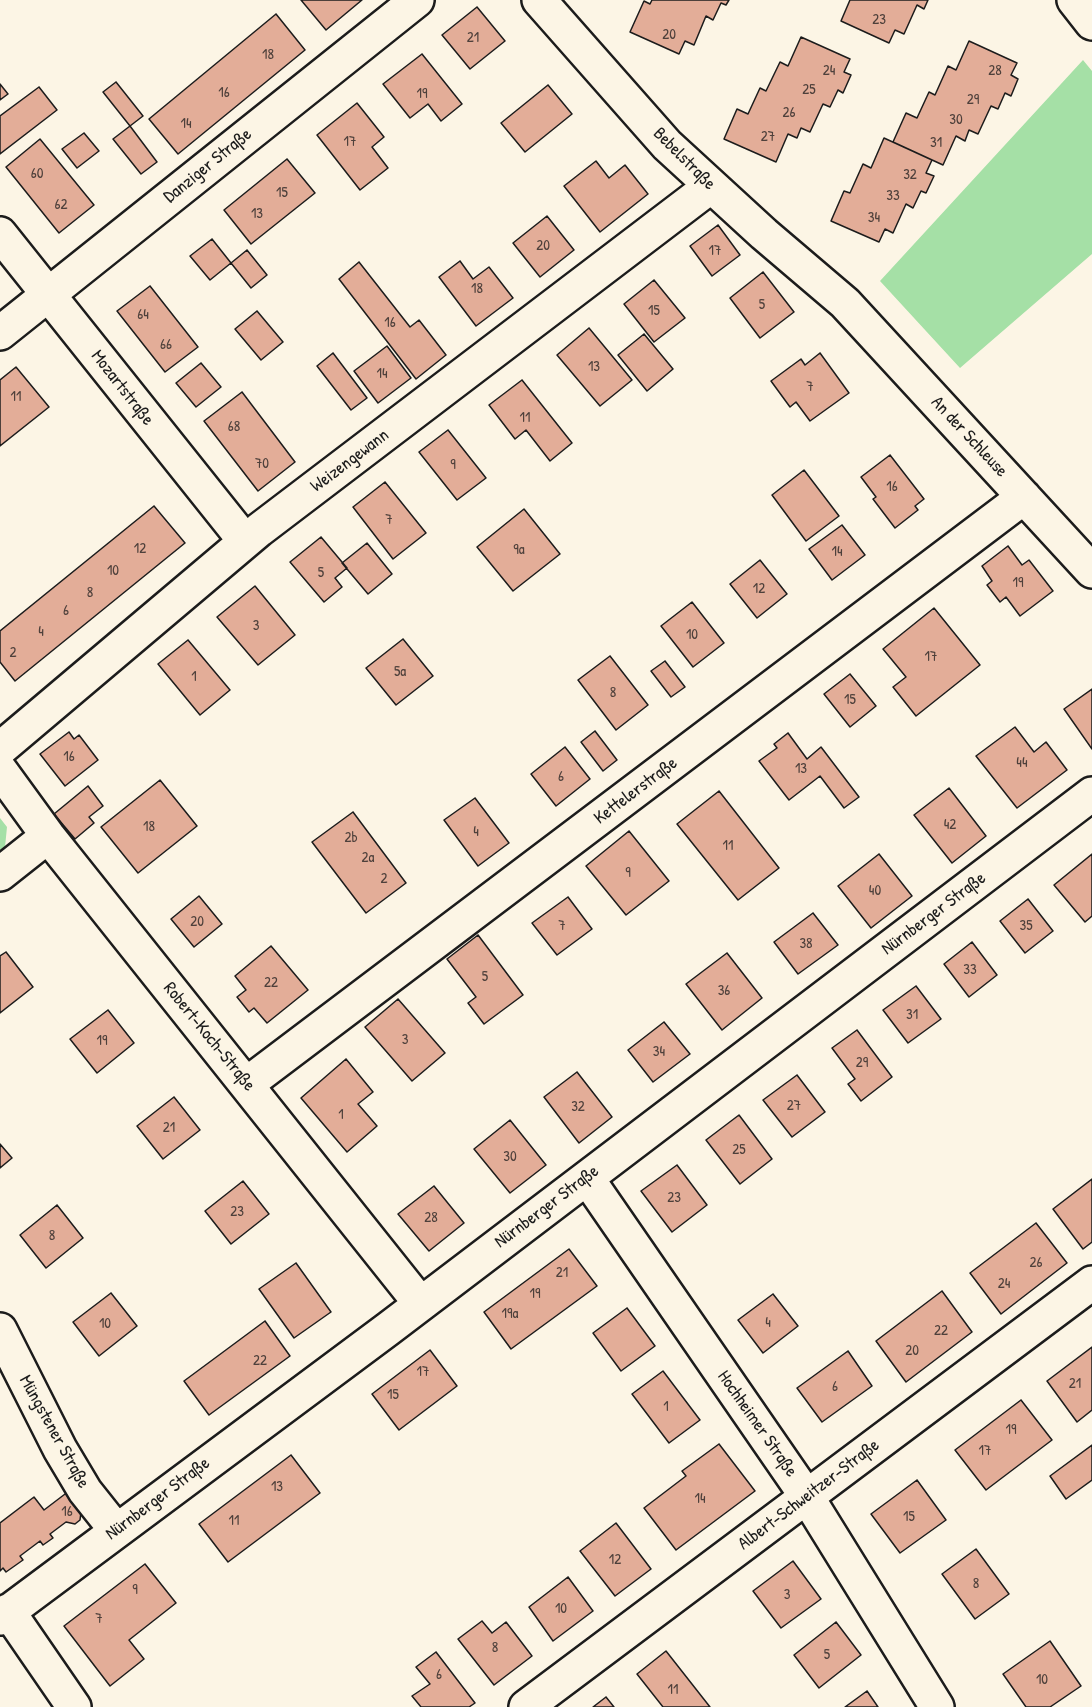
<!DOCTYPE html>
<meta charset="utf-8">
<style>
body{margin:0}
canvas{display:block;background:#fcf5e5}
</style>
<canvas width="1092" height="1707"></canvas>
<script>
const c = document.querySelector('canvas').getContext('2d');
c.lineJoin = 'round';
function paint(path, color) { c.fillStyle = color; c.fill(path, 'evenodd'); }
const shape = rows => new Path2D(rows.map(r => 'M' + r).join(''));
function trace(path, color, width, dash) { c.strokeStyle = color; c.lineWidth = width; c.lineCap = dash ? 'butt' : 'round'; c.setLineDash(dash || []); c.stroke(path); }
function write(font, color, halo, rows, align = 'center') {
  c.font = font + ' "Patrick Hand",sans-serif'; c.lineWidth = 4.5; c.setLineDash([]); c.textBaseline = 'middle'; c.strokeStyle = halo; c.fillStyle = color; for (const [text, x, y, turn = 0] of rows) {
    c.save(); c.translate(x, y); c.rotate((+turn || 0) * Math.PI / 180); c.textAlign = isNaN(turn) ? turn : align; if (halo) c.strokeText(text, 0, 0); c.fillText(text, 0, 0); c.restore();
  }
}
paint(shape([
 [1083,60,1092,71,1092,254,960,368,880,281],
 [0,818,7,827,5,847,0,851]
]), '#a5e0a6');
const building = shape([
 [301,0,362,0,326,30,301,0],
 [652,0,729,0,726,5,721,3,713,20,706,16,694,45,685,41,679,54,630,32,644,1,650,4,652,0],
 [850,0,928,0,924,9,917,5,904,34,895,30,889,43,841,21,850,0],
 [477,7,505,41,470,69,442,35,477,7],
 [276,14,305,50,178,154,149,119,276,14],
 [801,37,850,59,844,72,851,75,843,93,838,90,830,107,823,104,810,132,801,128,797,138,788,134,776,162,724,139,737,109,748,114,760,88,766,91,780,62,788,66,801,37],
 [969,41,1017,63,1011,75,1018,79,1011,96,1005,93,998,109,991,106,978,134,969,130,965,141,956,136,943,165,893,142,906,113,917,118,929,92,935,95,948,66,956,70,969,41],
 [422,54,462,104,441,121,428,104,410,118,383,84,422,54],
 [116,82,143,116,130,126,103,92,116,82],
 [0,84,8,94,0,100,0,84],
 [548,85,572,114,525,152,501,123,548,85],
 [39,87,57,110,0,154,0,116,39,87],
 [357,103,384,137,372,147,388,168,360,190,317,135,357,103],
 [130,126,157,162,141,174,113,139,130,126],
 [84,133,99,151,77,168,62,149,84,133],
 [884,138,932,160,926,173,934,176,926,193,921,191,913,208,906,204,893,233,885,229,879,242,831,221,844,191,850,193,863,164,871,168,884,138],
 [40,139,94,205,59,233,6,167,40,139],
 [287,159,315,193,251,244,224,210,287,159],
 [596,161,609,178,625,165,648,194,600,232,564,186,596,161],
 [547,216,574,250,540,277,513,243,547,216],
 [718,225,740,255,712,276,690,246,718,225],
 [212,239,231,263,210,280,190,256,212,239],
 [247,250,267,275,251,288,231,263,247,250],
 [460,261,473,279,489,267,513,298,476,326,439,277,460,261],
 [359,262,410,327,419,320,446,355,416,379,339,279,359,262],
 [763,272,794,312,760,338,730,298,763,272],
 [654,280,685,318,654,342,624,304,654,280],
 [150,286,198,347,165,372,117,311,150,286],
 [257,311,283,342,261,360,235,329,257,311],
 [589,328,632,380,600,406,557,355,589,328],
 [644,334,673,369,647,391,618,355,644,334],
 [387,346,411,378,378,403,354,371,387,346],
 [333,353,367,398,351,410,317,366,333,353],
 [820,353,849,393,810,421,796,402,790,407,771,381,801,359,805,365,820,353],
 [201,363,221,387,196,407,176,383,201,363],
 [16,367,49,407,0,446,0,380,16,367],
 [522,380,572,443,550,461,526,430,515,439,489,405,522,380],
 [242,392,295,462,258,491,204,421,242,392],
 [448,430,486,478,457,500,419,452,448,430],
 [890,455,924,499,915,506,918,510,895,528,873,499,876,497,861,477,890,455],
 [804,470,839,516,806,541,772,495,804,470],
 [385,482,426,533,393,559,353,507,385,482],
 [154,506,185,543,15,681,0,662,0,631,154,506],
 [524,509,560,554,513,591,477,547,524,509],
 [842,525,865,555,832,580,809,549,842,525],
 [321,537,347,568,335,578,342,587,324,602,290,562,321,537],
 [367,543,392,574,368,594,342,563,367,543],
 [1008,546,1022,565,1029,560,1053,591,1020,616,1006,597,1000,602,987,585,992,581,982,566,1008,546],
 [760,560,787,594,757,618,730,584,760,560],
 [255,586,295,635,258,665,217,617,255,586],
 [692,602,724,643,693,667,661,626,692,602],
 [934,608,980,665,916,716,893,687,906,677,883,649,934,608],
 [403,639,433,676,396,705,366,668,403,639],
 [188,640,230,690,200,715,158,664,188,640],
 [610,656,648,705,616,730,578,680,610,656],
 [665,661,685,687,671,697,651,671,665,661],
 [850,674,876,706,850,727,824,694,850,674],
 [1092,689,1092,749,1064,709,1092,689],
 [1015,727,1034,752,1046,742,1067,770,1017,808,976,756,1015,727],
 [595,731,617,760,603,771,581,742,595,731],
 [69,732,74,739,79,735,98,760,65,786,40,754,69,732],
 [788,733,807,759,821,747,859,797,844,808,820,776,789,800,759,761,777,748,774,744,788,733],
 [565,747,590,779,556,806,531,774,565,747],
 [160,780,197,826,138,873,101,827,160,780],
 [88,786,103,806,89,817,94,823,75,839,54,814,88,786],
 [949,788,986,836,952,863,914,815,949,788],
 [719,791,779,868,738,900,677,824,719,791],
 [475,798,509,843,478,866,444,820,475,798],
 [353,812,406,883,366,913,312,842,353,812],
 [629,831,669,881,626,915,586,866,629,831],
 [879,854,912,896,871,928,838,886,879,854],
 [1092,854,1092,916,1085,922,1054,885,1092,854],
 [199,896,222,924,194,947,171,919,199,896],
 [568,897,592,929,557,955,532,923,568,897],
 [1028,899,1053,931,1025,953,1000,921,1028,899],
 [813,913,838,945,798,974,774,942,813,913],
 [478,935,523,995,484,1024,468,1003,476,997,447,959,478,935],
 [972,942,997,975,969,997,944,964,972,942],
 [271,946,308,990,267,1023,254,1008,249,1012,237,997,246,990,235,976,271,946],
 [6,952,33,987,0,1013,0,956,6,952],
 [727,953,762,998,722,1030,686,984,727,953],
 [916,986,941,1019,908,1043,883,1010,916,986],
 [398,999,445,1053,412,1081,365,1027,398,999],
 [108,1010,134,1043,97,1073,70,1039,108,1010],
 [664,1022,690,1054,653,1082,628,1050,664,1022],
 [857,1030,892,1077,861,1101,848,1084,855,1079,832,1048,857,1030],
 [346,1059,373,1092,358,1104,377,1126,347,1152,301,1098,346,1059],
 [577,1072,612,1117,579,1143,544,1097,577,1072],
 [797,1075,825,1112,792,1137,763,1100,797,1075],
 [174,1097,200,1130,163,1159,137,1126,174,1097],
 [739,1115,772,1159,740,1184,706,1140,739,1115],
 [510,1120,546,1165,510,1193,474,1149,510,1120],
 [0,1144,12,1158,0,1168,0,1144],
 [677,1165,707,1205,672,1232,641,1191,677,1165],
 [1092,1179,1092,1242,1083,1249,1053,1209,1092,1179],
 [243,1181,269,1214,231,1244,205,1211,243,1181],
 [434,1186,464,1223,429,1251,398,1214,434,1186],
 [57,1205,83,1238,46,1268,20,1235,57,1205],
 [1036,1223,1067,1263,1001,1314,970,1273,1036,1223],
 [569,1249,597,1286,511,1349,484,1312,569,1249],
 [296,1263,331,1312,294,1338,259,1289,296,1263],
 [942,1291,972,1332,906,1382,876,1341,942,1291],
 [111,1293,137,1326,99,1356,73,1322,111,1293],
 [773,1294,798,1326,763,1353,738,1320,773,1294],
 [627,1308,655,1346,621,1371,593,1333,627,1308],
 [265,1321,290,1356,209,1415,184,1381,265,1321],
 [1092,1347,1092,1410,1077,1422,1047,1381,1092,1347],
 [430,1350,457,1386,399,1430,372,1394,430,1350],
 [848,1351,872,1386,822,1422,797,1388,848,1351],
 [663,1371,700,1420,669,1443,632,1394,663,1371],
 [1021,1400,1052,1440,986,1490,955,1450,1021,1400],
 [719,1444,755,1491,676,1550,644,1508,686,1476,682,1471,719,1444],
 [1092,1445,1092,1480,1066,1499,1050,1476,1092,1445],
 [291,1455,320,1493,228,1562,199,1524,291,1455],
 [917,1480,946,1520,900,1553,871,1514,917,1480],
 [69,1491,81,1512,80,1520,75,1524,66,1522,50,1534,53,1538,43,1545,40,1541,20,1556,23,1560,6,1572,3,1568,0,1571,0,1523,34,1497,44,1510,69,1491],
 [616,1523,651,1569,615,1596,580,1551,616,1523],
 [976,1549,1009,1594,975,1619,942,1574,976,1549],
 [793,1561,821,1599,781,1628,753,1591,793,1561],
 [145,1564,176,1603,129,1640,144,1659,110,1686,64,1626,145,1564],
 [568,1577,593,1611,553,1641,529,1607,568,1577],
 [482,1621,492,1633,506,1622,532,1656,494,1685,458,1639,482,1621],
 [836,1622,861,1655,819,1688,794,1655,836,1622],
 [1050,1641,1081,1686,1050,1707,1026,1707,1003,1674,1050,1641],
 [666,1651,710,1707,663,1707,637,1674,666,1651],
 [436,1652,475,1703,469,1707,421,1707,412,1696,430,1684,416,1667,436,1652],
 [867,1691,878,1707,845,1707,867,1691],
 [606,1697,614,1707,593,1707,606,1697]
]);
paint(building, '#e3ad98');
trace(building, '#1c1c1c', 1.5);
const minor = shape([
 [539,0,667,145,764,234,845,303,1092,571],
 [1074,0,1092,23],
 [0,234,245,541],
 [0,333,417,0],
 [0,749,259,530,711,186],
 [0,770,48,836,420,1303],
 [0,874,48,836],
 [247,1084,1024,497],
 [587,1178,807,1497,937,1707],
 [0,1330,60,1449,85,1491,116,1530],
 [8,1611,74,1707],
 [0,1618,388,1329,1092,794],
 [526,1707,1092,1283]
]);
trace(minor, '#1c1c1c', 38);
trace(minor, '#fcf5e5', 33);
write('15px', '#4e403b', null, [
 ["23",879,20],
 ["20",669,35],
 ["21",473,38],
 ["18",268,55],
 ["24",829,71],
 ["28",995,71],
 ["25",809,90],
 ["16",224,93],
 ["19",422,94],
 ["29",973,100],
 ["26",789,113],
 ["30",956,120],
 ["14",186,124],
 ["27",768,137],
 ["17",350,142],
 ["31",936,143],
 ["60",37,174],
 ["32",910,175],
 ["15",282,193],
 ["33",893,196],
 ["62",61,205],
 ["13",257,214],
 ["34",874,218],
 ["20",543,246],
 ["17",715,251],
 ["18",477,289],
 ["5",762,305],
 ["15",654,311],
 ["64",143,315],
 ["16",390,323],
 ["66",166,345],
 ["13",594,367],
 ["14",382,374],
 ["7",810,387],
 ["11",16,397],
 ["11",525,418],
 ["68",234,427],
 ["70",262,464],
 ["9",453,465],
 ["16",892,487],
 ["7",389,520],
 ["12",140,549],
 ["9a",519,550],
 ["14",837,552],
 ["10",113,571],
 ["5",321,573],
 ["19",1018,583],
 ["12",759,589],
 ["8",90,593],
 ["6",66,611],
 ["3",256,626],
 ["4",41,632],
 ["10",692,635],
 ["2",13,653],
 ["17",931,657],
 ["5a",400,672],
 ["1",194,677],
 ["8",613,693],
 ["15",850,700],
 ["16",69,757],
 ["44",1022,763],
 ["13",801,769],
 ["6",561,777],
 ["42",950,825],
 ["18",149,827],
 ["4",476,832],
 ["2b",351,838],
 ["11",728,846],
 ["2a",368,858],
 ["9",628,873],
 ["2",384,879],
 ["40",875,891],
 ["20",197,922],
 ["7",562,926],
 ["35",1026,926],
 ["38",806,944],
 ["33",970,970],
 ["5",485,977],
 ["22",271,983],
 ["36",724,991],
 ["31",912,1015],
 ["3",405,1040],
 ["19",102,1041],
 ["34",659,1052],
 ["29",862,1063],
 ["27",794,1106],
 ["32",578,1107],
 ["1",341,1115],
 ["21",169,1128],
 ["25",739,1150],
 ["30",510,1157],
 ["23",674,1198],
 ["23",237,1212],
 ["28",431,1218],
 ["8",52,1236],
 ["26",1036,1263],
 ["21",562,1273],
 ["24",1004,1284],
 ["19",535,1294],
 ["19a",510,1314],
 ["4",768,1323],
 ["10",105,1324],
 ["22",941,1331],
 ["20",912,1351],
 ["22",260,1361],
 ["17",423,1372],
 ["21",1075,1384],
 ["6",835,1387],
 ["15",393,1395],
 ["1",666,1407],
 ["19",1011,1430],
 ["17",985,1451],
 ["13",277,1487],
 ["14",700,1499],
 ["16",67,1512],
 ["15",909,1517],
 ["11",234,1521],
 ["12",615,1560],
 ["8",976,1584],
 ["9",135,1590],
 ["3",787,1595],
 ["10",561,1609],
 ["7",99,1619],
 ["8",495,1648],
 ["5",827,1655],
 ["6",439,1675],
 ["10",1042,1680],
 ["11",673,1690]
]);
write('18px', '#1c1c1c', '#fcf5e5', [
 ["Bebelstraße",684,159,45],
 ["Danziger Straße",208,166,-39],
 ["Mozartstraße",122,388,52],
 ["An der Schleuse",969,437,47],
 ["Weizengewann",350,461,-37],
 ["Kettelerstraße",636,791,-37],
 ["Nürnberger Straße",934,914,-37],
 ["Robert-Koch-Straße",209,1037,51],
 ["Nürnberger Straße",547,1207,-37],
 ["Hochheimer Straße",757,1424,55],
 ["Müngstener Straße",54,1432,61],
 ["Albert-Schweitzer-Straße",809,1495,-37],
 ["Nürnberger Straße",158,1499,-37]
]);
</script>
